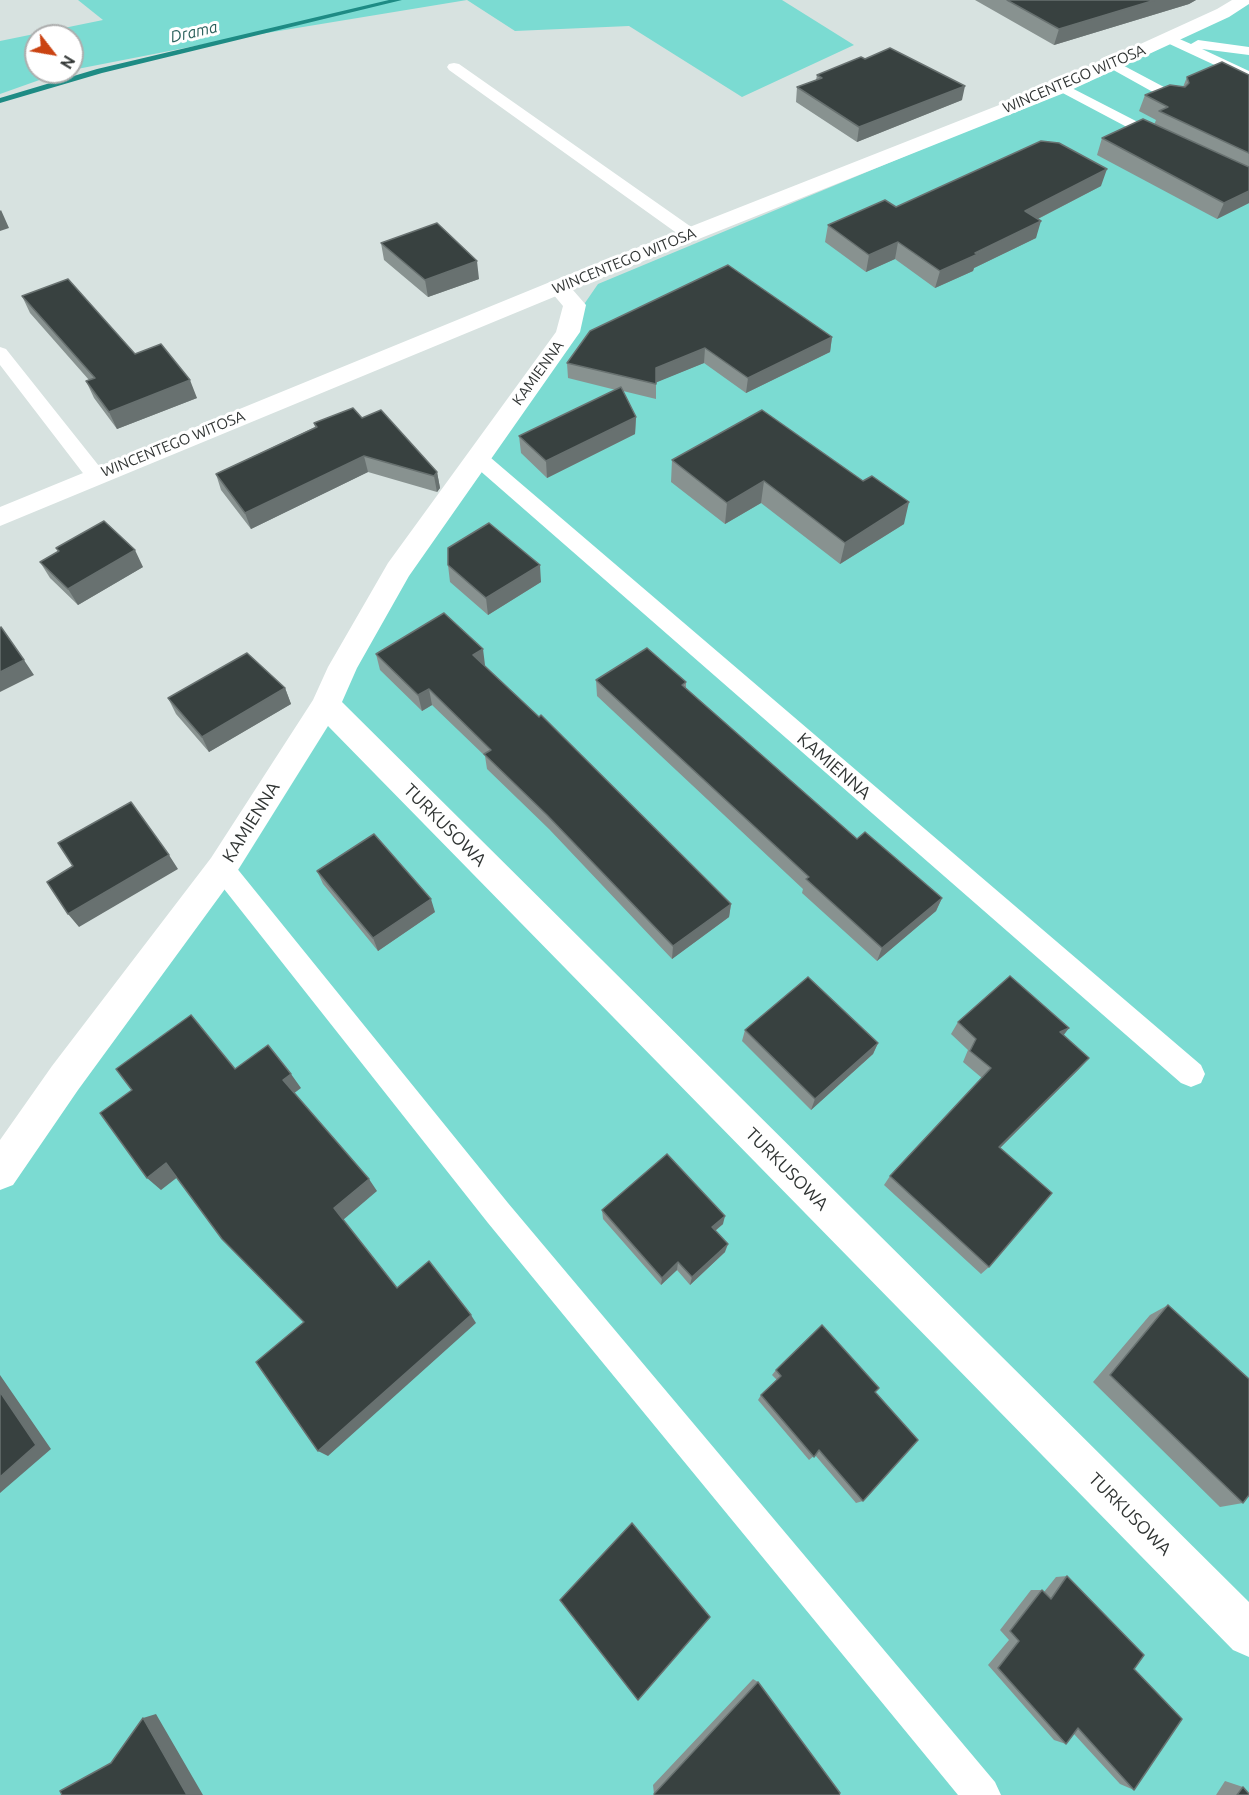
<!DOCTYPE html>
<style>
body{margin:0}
#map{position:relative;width:1249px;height:1795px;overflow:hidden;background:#d7e2e0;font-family:Ubuntu,sans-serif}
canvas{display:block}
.north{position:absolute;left:24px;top:24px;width:60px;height:60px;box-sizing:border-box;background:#fff;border:2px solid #adaeae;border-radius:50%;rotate:121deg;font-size:16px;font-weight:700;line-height:24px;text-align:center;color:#313534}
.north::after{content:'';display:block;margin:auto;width:21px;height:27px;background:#ca4312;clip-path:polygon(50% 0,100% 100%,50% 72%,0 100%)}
</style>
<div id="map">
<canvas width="1249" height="1795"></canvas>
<div class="north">N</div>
</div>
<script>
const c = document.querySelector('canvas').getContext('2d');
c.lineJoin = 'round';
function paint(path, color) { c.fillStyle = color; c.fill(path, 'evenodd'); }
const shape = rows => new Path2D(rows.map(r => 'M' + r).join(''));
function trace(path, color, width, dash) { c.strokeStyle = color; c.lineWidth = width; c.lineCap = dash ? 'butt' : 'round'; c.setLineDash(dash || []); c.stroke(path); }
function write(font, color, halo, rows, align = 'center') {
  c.font = font + ' Ubuntu,sans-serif'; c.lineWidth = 6; c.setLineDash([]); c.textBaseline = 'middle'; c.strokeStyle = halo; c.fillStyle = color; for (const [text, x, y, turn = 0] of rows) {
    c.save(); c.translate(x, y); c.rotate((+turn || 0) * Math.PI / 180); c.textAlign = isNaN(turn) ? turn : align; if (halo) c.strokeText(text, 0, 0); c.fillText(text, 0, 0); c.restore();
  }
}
paint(shape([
 [78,0,782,0,854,45,742,97,629,26,515,31,467,0,236,38,72,70,72,36,36,36,36,72,62,72,0,94,0,41,103,20],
 [1249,0,1249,1795,0,1795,0,1168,104,1032,366,621,598,284,1143,57]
]), '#7bdbd2');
paint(shape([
 [389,0,402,0,102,73,0,103,0,98,97,69,389,0]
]), '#1e8b84');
paint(shape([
 [1168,34,1191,44,1198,40,1249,47,1249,55,1202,49,1249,71,1249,81,1163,41,1161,38,1168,34],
 [1113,60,1179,95,1181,98,1179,101,1169,101,1108,67,1106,64,1108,61,1113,60],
 [454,63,459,64,697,231,699,235,697,239,685,239,449,70,447,67,449,64,454,63],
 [1062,83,1167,137,1170,140,1167,143,1157,143,1057,90,1055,87,1057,84,1062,83],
 [0,347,6,349,103,471,106,476,103,481,96,483,89,481,0,365,0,347],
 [477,451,484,452,1201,1065,1205,1074,1201,1083,1191,1087,1181,1083,470,462,467,457,470,452,477,451],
 [222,857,231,861,508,1203,995,1782,1001,1795,958,1795,488,1223,213,875,209,868,213,861,222,857]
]), '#fff');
paint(shape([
 [558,280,566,282,586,305,580,332,409,576,357,668,342,702,1249,1602,1249,1657,1233,1650,328,726,233,878,78,1090,13,1185,0,1190,0,1140,52,1066,211,858,313,700,328,667,388,563,556,332,563,306,547,287,550,282,558,280]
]), '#fff');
paint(shape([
 [1232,0,1249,0,1249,4,1229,17,1069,91,566,292,0,526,0,507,550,282,1055,83,1217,9,1232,0]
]), '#fff');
paint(shape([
 [975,0,1196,0,1189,4,1054,45],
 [865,59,962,100,857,142,796,102,797,87,816,80,817,75],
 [1249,75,1249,203,1217,219,1097,155,1102,138,1154,125,1156,120,1139,111,1145,95,1183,87,1187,77],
 [1101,186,1038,219,1036,238,974,268,973,271,935,288,895,259,866,272,825,242,828,225],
 [381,243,479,279,428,297,384,260],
 [22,296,135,354,197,398,117,429,94,398,86,381,89,380,30,313],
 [590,331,832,337,830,352,746,393,704,363,656,382,656,399,623,391,636,417,635,434,547,478,521,453,519,436,616,390,568,378,567,363],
 [762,410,904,524,840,564,761,503,725,524,671,482,672,460],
 [314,423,437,472,440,488,437,492,368,472,251,529,221,490,216,474,315,427],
 [56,548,143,567,78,605,50,578,40,562,58,552],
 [448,565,541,582,488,615,450,582],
 [376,654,485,665,484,665,731,904,729,917,672,959,549,829,487,769,485,756,432,705,422,711,380,670],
 [596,680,686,682,686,688,857,839,942,898,936,911,877,961,802,893,803,889,597,696],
 [285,688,291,704,209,752,176,714,168,698],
 [317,871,435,912,378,951,323,884],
 [958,1022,1063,1036,1089,1058,1079,1069,1000,1148,989,1267,981,1274,884,1185,890,1176,982,1078,963,1062,968,1050,951,1034],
 [745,1030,878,1043,873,1054,811,1110,742,1041],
 [602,1210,723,1224,715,1231,725,1252,690,1285,677,1270,661,1285,603,1219],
 [1168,1305,1243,1503,1220,1507,1093,1382,1150,1315],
 [776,1370,875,1392,863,1501,856,1503,815,1455,809,1460,758,1400,761,1395,777,1380,772,1375],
 [1067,1576,1134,1669,1134,1790,1120,1784,1074,1734,1066,1744,1054,1740,988,1665,1009,1640,1000,1630,1031,1590,1042,1590,1044,1592,1056,1577],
 [753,1679,758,1682,654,1794,653,1785],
 [1225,1781,1243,1787,1249,1795,1216,1795]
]), '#889290');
paint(shape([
 [1155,0,1196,0,1189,4,1054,45,1059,29],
 [965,86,962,100,857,142,859,127],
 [1107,169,1101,186,1020,228,1025,211],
 [1249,191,1249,203,1217,219,1224,203],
 [1,210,9,228,0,231,0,211],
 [1041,221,1036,238,974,268,973,271,935,288,940,271],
 [898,242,895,259,866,272,869,255],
 [477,261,479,279,428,297,425,280],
 [832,337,830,352,746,393,748,378],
 [705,348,704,363,655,383,656,368],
 [190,380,197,398,117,429,109,412],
 [636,417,635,434,547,478,546,461],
 [364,456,368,472,251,529,245,513],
 [437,472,440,488,437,492,434,476],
 [764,481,761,503,725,524,727,503],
 [909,502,904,524,840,564,845,543],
 [135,550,143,567,78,605,68,589],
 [540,565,541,582,488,615,486,598],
 [483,649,485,665,476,671,473,655],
 [24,660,34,675,0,692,0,672],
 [285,688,291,704,209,752,202,737],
 [429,689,432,705,422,711,418,695],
 [169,855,178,869,79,927,68,914],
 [942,898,936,911,877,961,882,948],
 [431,899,435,912,378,951,373,938],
 [731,904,729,917,672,959,673,946],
 [1069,1028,1060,1040,1060,1032],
 [878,1043,873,1054,811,1110,815,1099],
 [1089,1058,1079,1069,991,1157,999,1147],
 [291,1074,301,1088,293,1094,283,1080],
 [166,1163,179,1176,161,1190,147,1178],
 [369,1179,377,1191,343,1220,334,1208],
 [725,1216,723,1224,710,1235,712,1227],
 [728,1244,725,1252,690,1285,692,1277],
 [678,1262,677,1270,661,1285,662,1278],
 [471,1315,476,1323,328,1456,318,1451],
 [0,1375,51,1449,0,1493],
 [156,1714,203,1795,187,1795,143,1718]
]), '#687170');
const building = shape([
 [1007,0,1155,0,1059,29,1007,0],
 [890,48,965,86,859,127,797,87,822,78,817,75,861,57,865,59,890,48],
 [1222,62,1249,75,1249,153,1159,111,1168,107,1145,95,1170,85,1185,87,1189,83,1187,77,1222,62],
 [1143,119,1249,167,1249,191,1224,203,1102,138,1143,119],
 [1041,141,1059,143,1107,169,1025,211,1041,221,975,253,978,254,940,271,898,242,869,255,828,225,885,200,896,207,1041,141],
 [437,223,477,261,425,280,381,243,437,223],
 [728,265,832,337,748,378,705,348,656,368,656,384,567,363,590,331,728,265],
 [68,279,135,354,161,344,190,380,109,412,86,381,95,378,22,296,68,279],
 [621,387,636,417,546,461,519,436,621,387],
 [353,408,362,418,381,410,437,472,434,476,364,456,245,513,216,474,317,427,314,423,353,408],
 [762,410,863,481,872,476,909,502,845,543,764,481,727,503,672,460,762,410],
 [104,521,135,550,68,589,40,562,59,551,56,548,104,521],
 [489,523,540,565,486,598,448,565,448,548,489,523],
 [444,613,483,649,473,655,539,717,541,715,731,904,673,946,547,815,484,754,491,750,429,689,418,695,376,654,444,613],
 [1,627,24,660,0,672,0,628,1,627],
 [647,648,686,682,682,685,857,839,865,832,942,898,882,948,806,879,809,877,596,680,647,648],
 [247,653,285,688,202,737,168,698,247,653],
 [131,802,169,855,68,914,47,882,73,866,58,843,131,802],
 [374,834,431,899,373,938,317,871,374,834],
 [1010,976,1069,1028,1060,1032,1089,1058,999,1147,1052,1193,989,1267,890,1176,991,1068,970,1051,976,1039,958,1022,1010,976],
 [808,977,878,1043,815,1099,745,1030,808,977],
 [191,1015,235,1069,268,1045,291,1074,283,1080,369,1179,334,1208,397,1288,429,1261,471,1315,318,1451,256,1362,304,1322,222,1239,166,1163,147,1178,100,1113,132,1090,116,1069,191,1015],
 [667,1154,725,1216,712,1227,728,1244,692,1277,678,1262,662,1278,602,1210,667,1154],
 [1168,1305,1249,1379,1249,1495,1243,1503,1110,1375,1168,1305],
 [822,1325,879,1388,875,1392,918,1440,863,1501,819,1450,814,1457,761,1395,781,1376,776,1370,822,1325],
 [0,1392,36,1445,0,1477,0,1392],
 [632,1523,710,1617,638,1700,560,1600,632,1523],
 [1067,1576,1144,1655,1134,1669,1182,1719,1134,1790,1078,1728,1066,1744,998,1668,1019,1641,1010,1631,1042,1590,1051,1599,1067,1576],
 [758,1682,840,1793,839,1795,655,1795,654,1794,758,1682],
 [143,1718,187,1795,62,1795,60,1791,111,1763,143,1718],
 [1243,1787,1249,1794,1249,1795,1237,1795,1243,1787]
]);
paint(building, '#384140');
trace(building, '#687170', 1.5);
write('15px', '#313534', '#fff', [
 ["WINCENTEGO WITOSA",1074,79,-23],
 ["WINCENTEGO WITOSA",624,261,-22],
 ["KAMIENNA",538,373,-54],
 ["WINCENTEGO WITOSA",173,444,-22]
]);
write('italic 16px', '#2c625d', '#fff', [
 ["Drama",194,32,-13]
]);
write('18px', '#313534', '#fff', [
 ["KAMIENNA",834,766,41],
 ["KAMIENNA",251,822,-58],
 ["TURKUSOWA",445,825,45],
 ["TURKUSOWA",787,1169,45],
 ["TURKUSOWA",1130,1514,45]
]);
</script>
